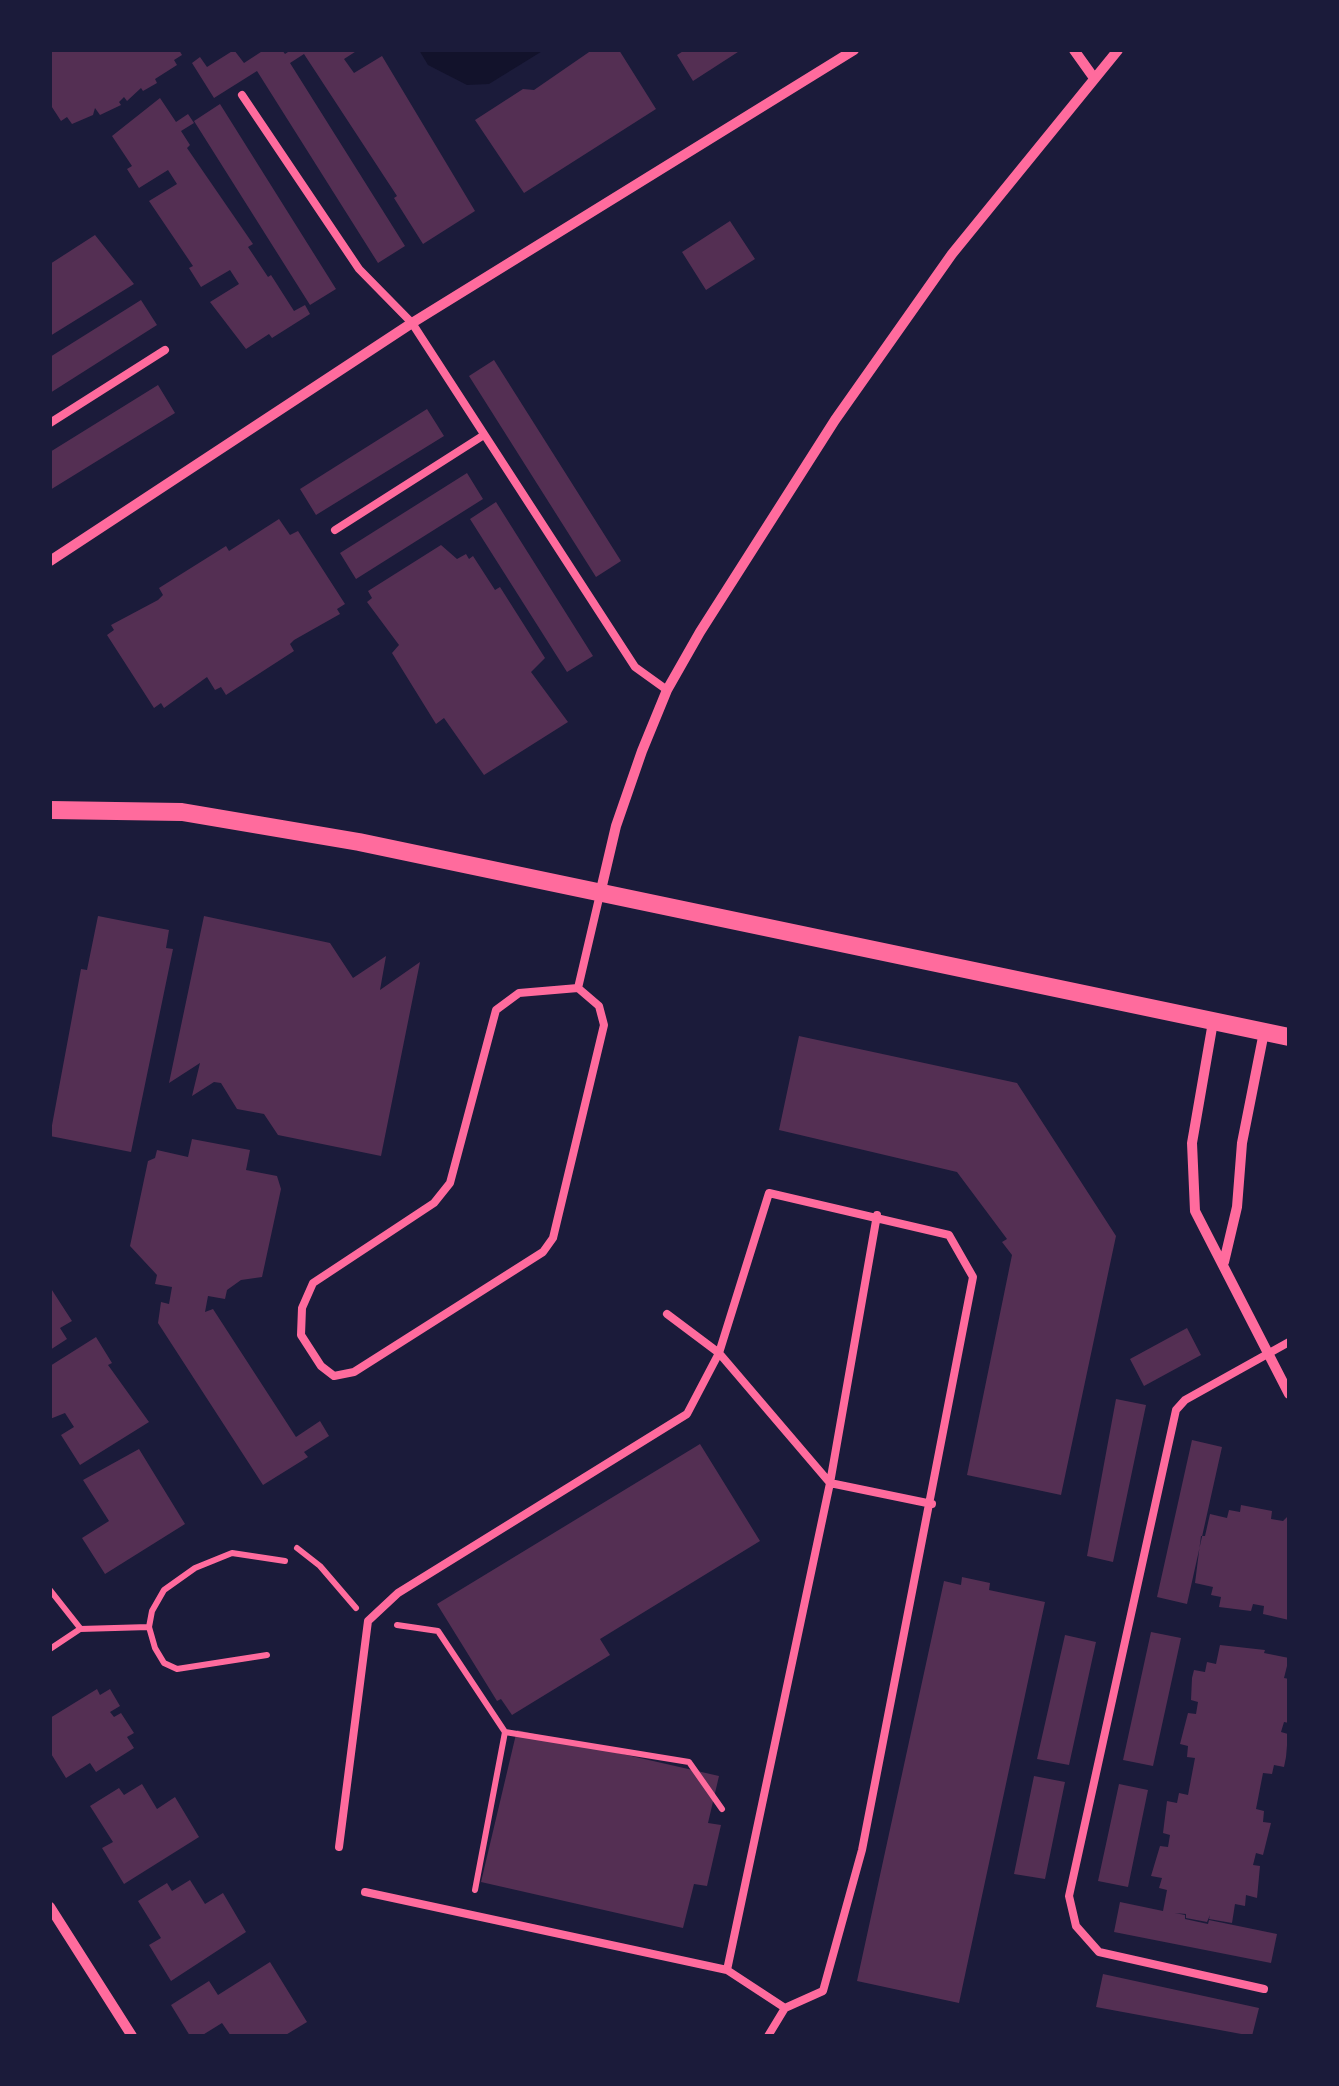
<!DOCTYPE html>
<style>
body{margin:0}
#map{position:relative;width:1339px;height:2086px;overflow:hidden;background:#1b1b3a;font-family:"Noto Sans",sans-serif}
canvas{display:block}
.frame{position:absolute;inset:0;border:52px solid #1b1b3a;pointer-events:none}
</style>
<div id="map">
<canvas width="1339" height="2086"></canvas>
<div class="frame"></div>
</div>
<script>
const c = document.querySelector('canvas').getContext('2d');
c.lineJoin = 'round';
function paint(path, color) { c.fillStyle = color; c.fill(path, 'evenodd'); }
const shape = rows => new Path2D(rows.map(r => 'M' + r).join(''));
function trace(path, color, width, dash) { c.strokeStyle = color; c.lineWidth = width; c.lineCap = dash ? 'butt' : 'round'; c.setLineDash(dash || []); c.stroke(path); }
paint(shape([
 [419,50,544,50,489,84,467,85,428,65]
]), '#12122b');
paint(shape([
 [50,50,179,50,182,55,174,60,177,65,155,79,157,83,143,91,141,88,127,101,124,97,119,102,121,105,100,115,95,108,93,115,72,124,67,117,61,121,50,104],
 [234,50,244,63,264,50,282,50,285,54,291,50,358,50,344,59,354,73,382,56,475,211,423,244,394,198,397,196,304,54,290,63,405,246,378,263,257,71,214,98,192,63,200,57,207,67],
 [592,50,619,50,656,109,524,193,475,120,523,89,534,90],
 [685,50,741,50,693,81,677,55],
 [160,98,176,122,188,114,194,123,181,131,190,145,187,148,253,244,248,247,268,277,271,275,294,311,305,305,310,314,272,338,269,334,246,349,210,302,239,284,230,270,201,287,189,268,193,266,149,201,177,184,168,170,139,188,127,169,132,166,112,136],
 [220,104,336,289,310,305,194,121],
 [730,221,755,259,706,290,682,252],
 [95,235,134,284,50,336,50,264],
 [141,300,157,325,50,393,50,357],
 [494,360,621,561,596,577,469,376],
 [158,385,175,413,50,490,50,452],
 [427,409,444,436,316,515,300,489],
 [467,473,483,499,356,579,340,553],
 [496,502,593,656,567,672,470,519],
 [279,519,290,535,298,531,345,604,337,609,340,614,294,640,290,644,294,651,226,695,221,687,215,690,207,677,164,708,161,703,154,708,107,635,114,630,111,625,158,600,163,595,159,588,226,546,229,551],
 [441,545,457,559,466,554,469,559,473,556,495,590,500,587,545,658,531,672,568,722,484,775,444,718,436,724,392,653,399,645,367,602,372,598,368,591],
 [98,916,169,930,166,948,173,949,131,1152,50,1136,81,969,87,970],
 [204,916,330,943,353,978,386,956,380,990,420,962,381,1156,278,1135,264,1114,237,1109,221,1083,214,1082,192,1096,200,1063,169,1083],
 [799,1036,1017,1083,1116,1236,1061,1495,967,1475,1012,1255,1002,1242,1007,1239,957,1172,779,1130],
 [192,1139,250,1150,246,1170,277,1176,281,1189,262,1277,241,1280,227,1290,225,1299,208,1296,205,1312,213,1309,296,1437,320,1421,329,1436,304,1452,308,1457,263,1485,158,1323,161,1302,169,1304,172,1287,155,1284,157,1275,130,1246,148,1161,155,1158,157,1150,188,1157],
 [50,1287,72,1321,60,1328,67,1339,50,1350],
 [1187,1328,1201,1355,1144,1386,1130,1359],
 [96,1337,112,1363,108,1365,149,1422,80,1465,61,1435,74,1427,65,1413,50,1419,50,1366],
 [1116,1399,1146,1405,1113,1562,1087,1556],
 [1192,1440,1222,1447,1187,1604,1157,1597],
 [700,1444,760,1541,600,1639,610,1655,512,1715,501,1699,497,1701,437,1604],
 [139,1449,185,1524,105,1574,82,1538,109,1521,83,1480],
 [1241,1505,1272,1511,1271,1519,1283,1521,1289,1515,1289,1620,1263,1614,1264,1606,1253,1604,1251,1611,1219,1607,1221,1597,1211,1595,1213,1587,1195,1583,1201,1536,1205,1536,1210,1514,1227,1518,1229,1510,1240,1512],
 [962,1577,990,1583,989,1590,1045,1602,959,2003,857,1981,944,1581,961,1585],
 [1151,1632,1181,1638,1153,1766,1123,1760],
 [1065,1635,1096,1642,1069,1765,1037,1759],
 [1220,1645,1265,1650,1264,1653,1289,1658,1284,1678,1289,1679,1289,1723,1284,1722,1281,1732,1288,1734,1286,1757,1284,1767,1274,1765,1272,1774,1263,1773,1256,1809,1264,1811,1263,1822,1271,1823,1263,1855,1256,1853,1253,1865,1260,1866,1257,1898,1246,1895,1245,1906,1235,1904,1232,1923,1209,1919,1210,1915,1207,1922,1186,1918,1186,1914,1175,1913,1185,1915,1185,1919,1208,1924,1209,1920,1277,1934,1271,1963,1114,1932,1120,1902,1163,1911,1167,1890,1159,1888,1162,1878,1151,1876,1160,1846,1168,1847,1170,1835,1163,1833,1167,1801,1177,1803,1179,1793,1188,1795,1195,1758,1187,1757,1188,1746,1180,1744,1188,1713,1196,1714,1198,1702,1191,1700,1192,1678,1194,1670,1205,1672,1207,1662,1216,1664],
 [97,1689,100,1695,110,1689,120,1706,110,1712,114,1717,121,1713,134,1733,127,1737,134,1748,96,1772,90,1763,66,1778,50,1752,50,1718],
 [517,1730,719,1776,708,1823,721,1825,707,1886,694,1884,683,1928,481,1882],
 [1034,1776,1065,1782,1045,1879,1014,1874],
 [142,1784,157,1809,175,1797,199,1837,124,1884,102,1848,113,1842,90,1806,119,1788,124,1795],
 [1119,1784,1148,1790,1128,1887,1098,1881],
 [190,1880,205,1904,223,1893,246,1932,171,1981,149,1945,161,1938,138,1901,167,1883,172,1891],
 [270,1962,307,2022,284,2036,231,2036,222,2023,201,2036,190,2036,171,2005,209,1981,218,1995],
 [1103,1974,1259,2008,1252,2036,1096,2007]
]), '#542f53');
trace(shape([
 [297,1548,320,1566,356,1608],
 [50,1590,80,1628],
 [397,1625,438,1631,505,1732,689,1762,722,1809],
 [50,1649,80,1629,149,1627],
 [267,1655,177,1669,164,1663,155,1648,149,1627,152,1611,164,1590,195,1568,232,1553,285,1561],
 [475,1890,505,1732]
]), '#ff6b9d', 6);
trace(shape([
 [242,95,359,269,412,323,635,667,667,690],
 [50,423,165,350],
 [335,530,484,435],
 [578,988,599,1006,604,1025,553,1238,543,1252,354,1372,334,1376,321,1366,301,1335,302,1308,313,1283,434,1203,450,1183,496,1010,519,993,578,988],
 [578,988,600,894],
 [667,1314,719,1353,830,1483,932,1504],
 [339,1847,368,1621,398,1593,687,1414,719,1353,769,1193,949,1235,973,1277,862,1850,823,1991,785,2008],
 [365,1892,727,1970,785,2008,768,2036],
 [727,1970,830,1483,877,1215],
 [1264,1989,1099,1952,1076,1926,1069,1896,1176,1410,1185,1400,1289,1342]
]), '#ff6b9d', 8);
trace(shape([
 [1074,50,1094,78],
 [50,561,412,323,854,50],
 [600,894,616,826,642,751,667,690,700,632,835,420,952,254,1118,50],
 [1213,1022,1192,1143,1195,1211,1289,1394],
 [1224,1262,1237,1207,1242,1143,1264,1032],
 [50,1907,132,2036]
]), '#ff6b9d', 10);
trace(shape([
 [50,810,182,812,359,842,1289,1037]
]), '#ff6b9d', 18);
</script>
